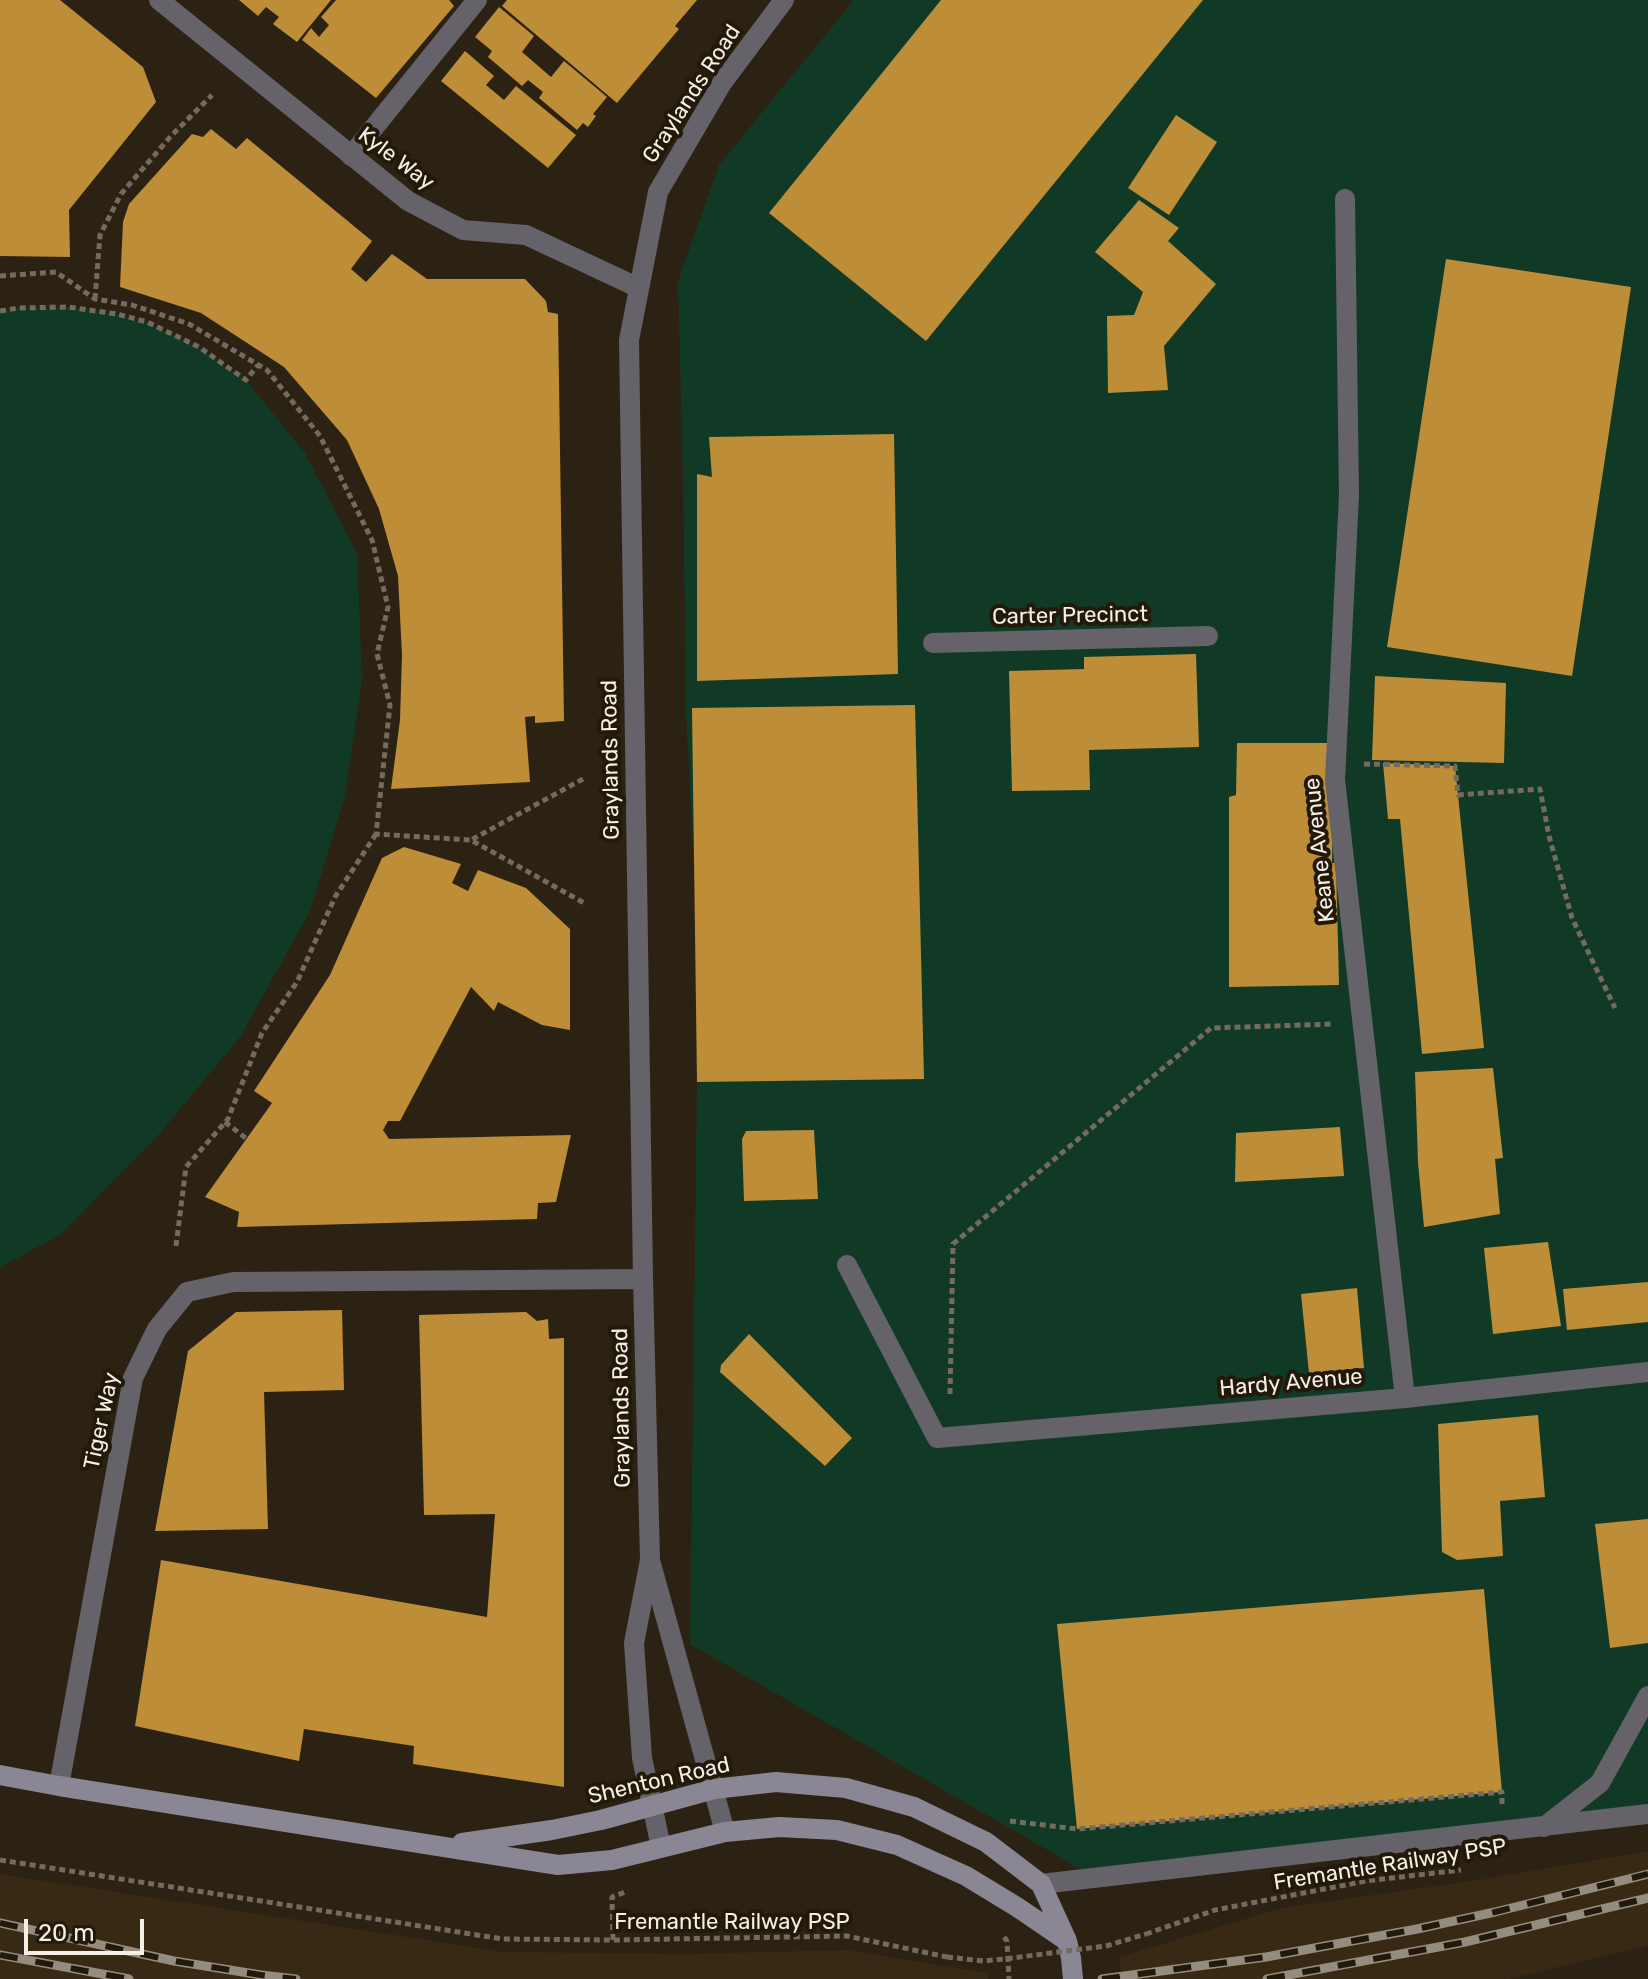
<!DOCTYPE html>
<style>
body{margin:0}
#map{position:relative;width:1648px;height:1979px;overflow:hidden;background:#2c2213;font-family:Rubik,sans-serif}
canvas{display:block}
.scale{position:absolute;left:24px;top:1919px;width:120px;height:36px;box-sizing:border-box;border:4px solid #f6efe5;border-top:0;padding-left:10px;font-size:24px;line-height:28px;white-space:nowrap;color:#f6efe5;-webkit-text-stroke:6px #22190a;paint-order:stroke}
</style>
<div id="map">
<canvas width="1648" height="1979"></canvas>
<div class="scale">20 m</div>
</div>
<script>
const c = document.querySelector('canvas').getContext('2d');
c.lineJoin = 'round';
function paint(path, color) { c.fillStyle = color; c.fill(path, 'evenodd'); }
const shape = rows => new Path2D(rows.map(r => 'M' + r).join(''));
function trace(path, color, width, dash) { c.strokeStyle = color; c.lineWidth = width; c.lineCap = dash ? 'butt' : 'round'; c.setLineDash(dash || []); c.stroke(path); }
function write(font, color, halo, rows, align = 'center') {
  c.font = font + ' Rubik,sans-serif'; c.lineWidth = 8; c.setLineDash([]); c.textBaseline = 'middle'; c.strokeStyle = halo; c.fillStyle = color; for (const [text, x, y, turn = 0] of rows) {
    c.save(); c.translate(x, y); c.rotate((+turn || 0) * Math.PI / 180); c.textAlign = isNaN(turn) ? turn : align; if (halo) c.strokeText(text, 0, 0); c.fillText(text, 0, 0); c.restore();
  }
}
paint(shape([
 [1648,1851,1648,1945,1642,1947,1508,1979,1123,1979,1119,1957,1282,1908,1479,1880],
 [0,1874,504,1952,688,1954,846,1950,988,1973,988,1979,0,1979]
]), '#372913');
paint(shape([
 [854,0,1648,0,1648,1806,1091,1875,690,1644,697,1082,696,905,686,713,683,473,678,281,719,165],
 [68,307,117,314,147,322,199,347,246,380,305,453,357,554,362,680,345,796,310,911,240,1037,155,1139,60,1235,0,1267,0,311,18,308]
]), '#113a26');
paint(shape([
 [0,0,60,0,143,67,156,102,69,210,70,257,0,256],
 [239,0,331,0,297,42,273,24,279,17,266,7,258,16],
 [336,0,449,0,454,6,376,98,302,40,311,28,319,37,329,25,321,17],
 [507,0,697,0,675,26,679,29,617,103,502,6],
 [941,0,1203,0,926,341,769,213],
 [499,7,534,36,522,52,551,77,564,61,607,97,593,114,596,116,588,127,583,123,577,130,539,98,543,92,528,80,522,86,488,57,492,51,475,37],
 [465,51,494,76,486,85,504,100,516,86,576,135,548,168,441,81],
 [1176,115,1217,142,1169,215,1128,188],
 [211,129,236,149,247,138,372,241,351,269,366,282,392,254,427,279,525,279,546,301,548,312,558,314,564,721,535,723,535,716,525,717,530,782,391,789,400,720,402,655,398,576,379,509,347,440,284,367,201,313,120,287,123,222,129,204,192,134,203,137],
 [1139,200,1179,228,1168,241,1216,284,1164,346,1168,390,1108,393,1107,316,1134,315,1143,292,1095,252],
 [1446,259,1631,287,1572,676,1387,647],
 [894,434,898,674,697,681,697,474,712,477,709,437],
 [1196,654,1199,747,1089,750,1090,790,1012,791,1009,671,1084,669,1084,657],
 [1375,676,1506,683,1504,763,1372,760],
 [915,705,924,1079,697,1082,692,708],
 [1237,743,1334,743,1332,863,1336,863,1339,985,1229,987,1229,797,1236,795],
 [1383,763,1455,766,1484,1048,1422,1054,1400,819,1388,819],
 [404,847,461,864,452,883,468,891,478,870,526,888,570,929,570,1030,542,1025,498,1002,494,1011,471,987,400,1121,388,1121,383,1130,389,1139,571,1135,556,1202,538,1203,537,1219,237,1227,239,1212,205,1197,272,1103,254,1091,330,975,382,858],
 [1493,1068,1503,1158,1495,1159,1500,1214,1424,1227,1418,1163,1415,1072],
 [1340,1127,1344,1176,1235,1182,1236,1133],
 [814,1130,818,1199,744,1201,742,1139,746,1131],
 [1548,1242,1561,1326,1493,1334,1484,1248],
 [1648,1282,1648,1322,1567,1330,1563,1289],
 [1357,1288,1364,1368,1309,1373,1301,1294],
 [342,1310,344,1390,264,1392,268,1529,155,1531,188,1351,236,1312],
 [526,1312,537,1321,548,1319,549,1339,564,1338,564,1787,413,1764,414,1746,304,1729,299,1761,135,1726,161,1560,487,1617,495,1514,424,1515,419,1315],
 [749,1334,852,1438,825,1466,720,1372,721,1365],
 [1538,1415,1545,1497,1500,1501,1503,1556,1457,1560,1442,1552,1438,1424],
 [1648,1519,1648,1643,1610,1648,1595,1524],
 [1484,1589,1502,1792,1077,1829,1057,1624]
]), '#be8d37');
trace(shape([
 [0,276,56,272,95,299,132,305,189,324,267,370,320,436,372,540,388,607,377,654,390,705,376,834,471,840],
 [95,299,100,235,121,194,171,136,212,95],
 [0,311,18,308,68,307,117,314,147,322,199,347,246,380,258,365],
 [1364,764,1455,766,1458,795,1540,789,1549,836,1572,918,1615,1008],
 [583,779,471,840,586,904],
 [225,1122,247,1139],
 [176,1246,186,1167,228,1119,262,1033,297,982,335,897,376,834],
 [950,1394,953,1244,1211,1028,1334,1024],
 [1010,1821,1077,1829,1502,1792,1502,1804],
 [0,1860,503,1939,613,1940,847,1936,947,1957],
 [1146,1934,1215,1910,1366,1881,1461,1870],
 [1004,1937,1007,1941,1009,1979],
 [613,1940,612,1897,628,1891]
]), '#746b5e', 5, [6, 4]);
trace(shape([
 [933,643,1208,636],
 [847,1265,937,1438,1405,1398,1648,1372],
 [1544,1827,1600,1783,1648,1696],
 [1041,1884,1648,1814]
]), '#66626a', 20);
trace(shape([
 [159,0,408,201,463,230,526,235,639,288],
 [351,156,477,0],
 [1345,199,1349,495,1335,780,1405,1398],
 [651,1564,725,1832],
 [59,1786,133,1378,157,1329,187,1292,233,1282,643,1279],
 [661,1847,642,1758,634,1643,650,1560,643,1279,629,340,658,192,722,83,784,0]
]), '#66626a', 20);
trace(shape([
 [0,1775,59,1786,558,1865,612,1860,725,1832,779,1827,837,1830,897,1845,966,1876,1017,1907,1067,1941],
 [462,1843,552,1830,601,1820,714,1789,776,1782,846,1788,914,1807,986,1842,1041,1884,1067,1941,1071,1958,1073,1979]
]), '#8b8693', 20);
const rail = shape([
 [0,1923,174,1961,261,1975,296,1979],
 [0,1955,129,1979],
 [1102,1979,1266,1957,1417,1929,1495,1912,1648,1874],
 [1267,1979,1465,1942,1648,1898]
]);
trace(rail, '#958c80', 9);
trace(rail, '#22190a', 6, [18]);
trace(shape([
 [947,1957,983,1961,1004,1959,1106,1946,1146,1934]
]), '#746b5e', 5, [6, 4]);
write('22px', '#f6efe5', '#22190a', [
 ["Graylands Road",692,94,-57],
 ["Kyle Way",396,159,37],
 ["Carter Precinct",1070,616,-1],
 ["Graylands Road",611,760,-91],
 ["Keane Avenue",1320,850,-96],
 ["Hardy Avenue",1291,1383,-5],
 ["Graylands Road",622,1408,-91],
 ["Tiger Way",102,1421,-78],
 ["Shenton Road",659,1781,-13],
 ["Fremantle Railway PSP",1390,1865,-9],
 ["Fremantle Railway PSP",732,1923]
]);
</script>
